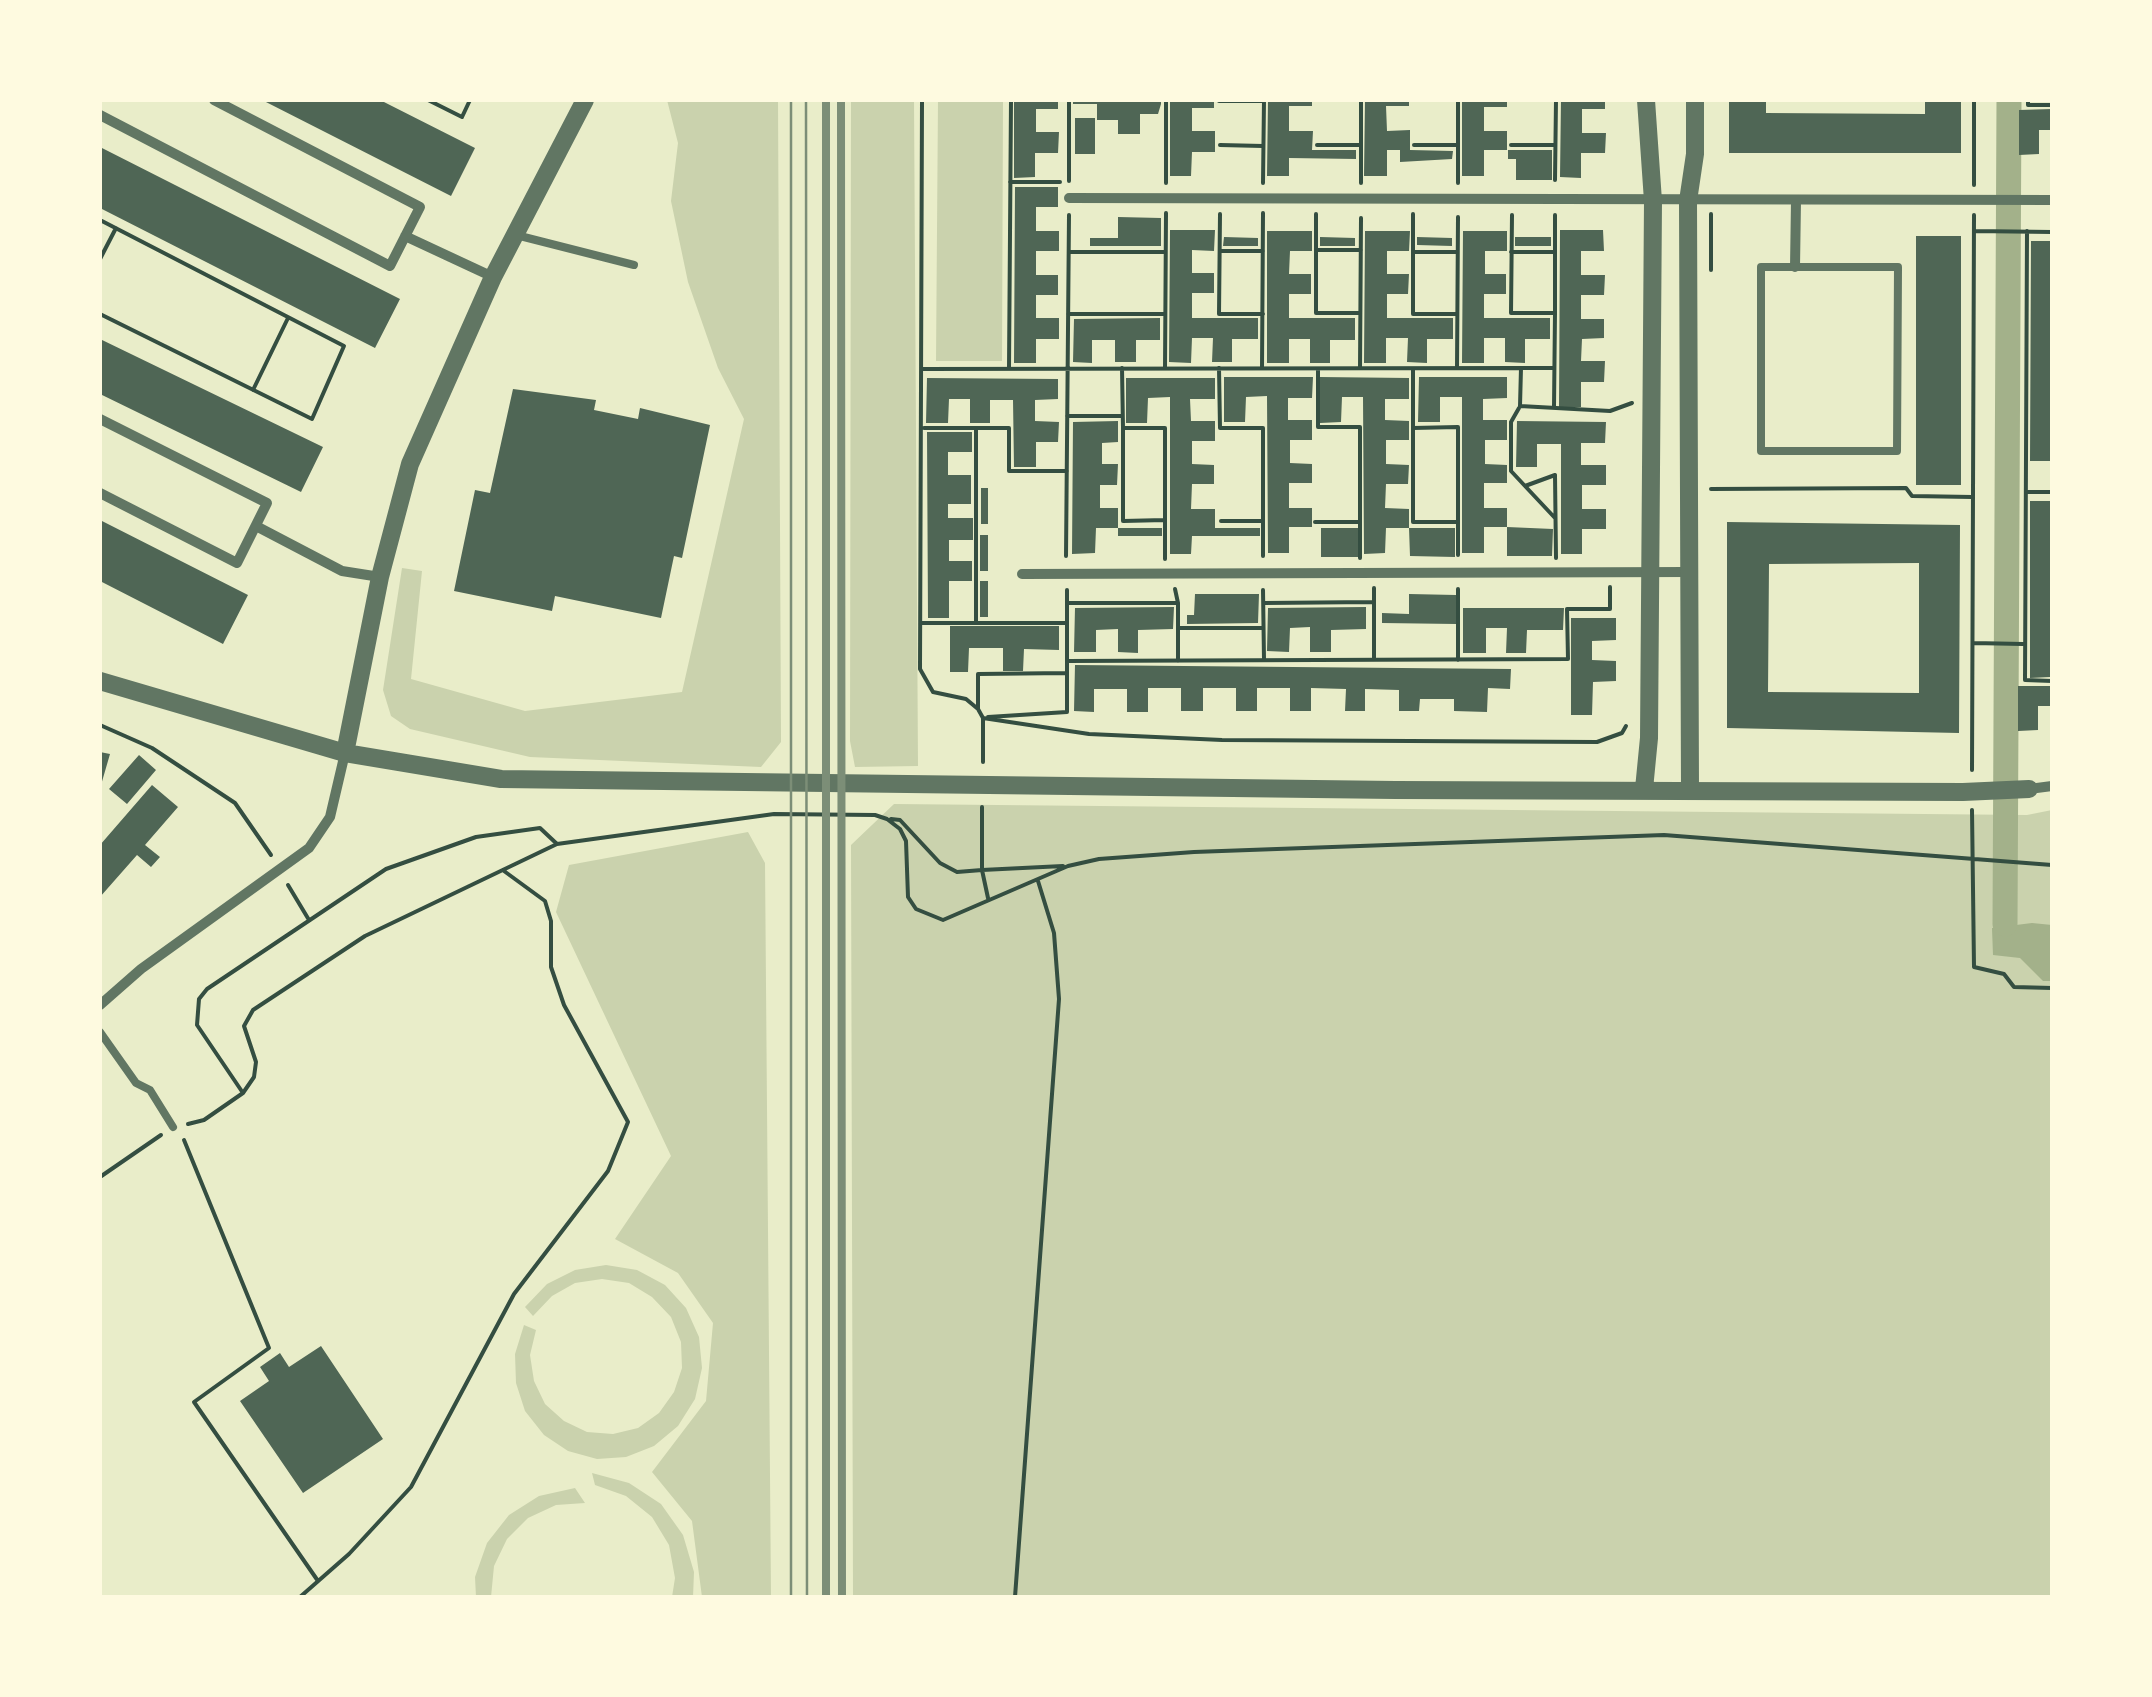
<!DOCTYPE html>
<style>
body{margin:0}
#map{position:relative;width:2152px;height:1697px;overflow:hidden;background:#e9edc9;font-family:"Work Sans",sans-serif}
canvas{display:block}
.frame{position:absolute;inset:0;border:102px solid #fefae0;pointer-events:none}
</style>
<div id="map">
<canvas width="2152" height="1697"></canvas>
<div class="frame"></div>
</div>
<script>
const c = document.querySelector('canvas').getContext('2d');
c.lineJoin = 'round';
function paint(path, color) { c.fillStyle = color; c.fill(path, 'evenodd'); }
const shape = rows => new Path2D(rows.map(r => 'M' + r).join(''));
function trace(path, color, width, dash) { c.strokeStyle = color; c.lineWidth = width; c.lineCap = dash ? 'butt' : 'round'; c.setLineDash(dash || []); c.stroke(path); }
paint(shape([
 [667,100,778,100,781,742,761,767,530,757,410,729,391,716,383,690,402,568,422,571,411,679,525,711,682,692,744,419,718,368,688,282,671,201,678,143],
 [851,100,914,100,918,766,855,767,850,741],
 [938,100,1003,100,1002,361,936,361],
 [894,804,2027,815,2052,810,2052,1597,853,1597,851,845],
 [748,832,765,863,771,1597,702,1597,692,1521,652,1472,706,1401,713,1323,678,1273,615,1239,671,1156,556,912,569,865],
 [606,1265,637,1270,665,1285,686,1308,699,1337,702,1368,695,1399,678,1426,654,1446,626,1457,597,1459,568,1451,544,1435,525,1411,516,1383,515,1354,524,1325,536,1330,530,1355,534,1381,545,1404,564,1421,587,1432,613,1434,638,1428,659,1413,674,1392,682,1368,681,1342,671,1317,652,1297,629,1283,602,1279,575,1283,552,1296,533,1316,525,1307,547,1284,575,1270],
 [592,1473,629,1483,661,1504,683,1535,694,1572,693,1597,672,1597,675,1578,669,1545,652,1517,626,1496,595,1485],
 [575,1488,585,1503,556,1505,528,1518,507,1539,494,1566,491,1597,476,1597,475,1577,487,1543,509,1515,539,1496]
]), '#cad2ad');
paint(shape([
 [2032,923,2052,925,2052,981,2043,981,2020,958,1993,955,1992,928]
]), '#a3b18a');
trace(shape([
 [2005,924,2009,100]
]), '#a3b18a', 25);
paint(shape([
 [262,100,380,100,475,148,451,196],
 [1014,100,1058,100,1058,109,1036,109,1036,132,1059,132,1058,153,1035,153,1035,177,1014,178],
 [1073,100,1161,100,1161,104,1158,114,1140,114,1140,134,1118,134,1118,120,1097,120,1097,104,1073,104],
 [1170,100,1214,100,1214,108,1192,108,1192,131,1215,131,1215,152,1192,152,1191,176,1170,176],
 [1268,100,1312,100,1312,106,1289,106,1289,131,1313,131,1312,150,1356,150,1356,159,1289,158,1289,176,1267,176],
 [1365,100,1409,100,1409,106,1386,106,1387,131,1410,130,1410,150,1453,151,1452,159,1400,162,1400,150,1387,150,1387,176,1364,176],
 [1462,100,1507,100,1507,107,1484,107,1484,131,1507,131,1507,150,1484,150,1484,176,1462,176],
 [1561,100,1605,100,1605,109,1582,109,1582,133,1606,133,1605,153,1581,153,1581,178,1560,177],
 [1729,100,1766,100,1766,113,1925,114,1925,100,1961,100,1961,153,1729,153],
 [2052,109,2052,130,2039,130,2039,154,2019,155,2019,110],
 [1075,118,1095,118,1095,154,1075,154],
 [100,147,400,299,375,348,100,208],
 [1508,150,1552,150,1552,180,1516,180,1516,159,1508,159],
 [1015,187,1058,187,1058,207,1036,207,1036,231,1059,231,1059,251,1036,251,1036,275,1058,275,1058,295,1036,295,1036,318,1059,318,1059,339,1036,339,1036,363,1014,363],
 [1118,217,1161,218,1161,246,1090,246,1090,238,1118,238],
 [1170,230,1215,230,1214,251,1192,250,1192,273,1214,273,1214,293,1192,293,1192,318,1258,318,1258,339,1232,339,1232,362,1212,362,1213,338,1192,338,1191,363,1169,362],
 [1560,230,1603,230,1604,251,1581,251,1581,275,1605,275,1604,295,1581,295,1581,319,1604,319,1604,338,1582,339,1581,361,1605,361,1604,382,1581,382,1581,407,1559,407],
 [1267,231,1312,231,1312,251,1290,251,1289,274,1311,274,1311,294,1289,294,1289,318,1355,318,1355,340,1330,340,1330,363,1310,363,1310,339,1289,339,1289,363,1267,363],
 [1365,231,1410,231,1409,251,1387,251,1387,274,1409,274,1408,294,1387,294,1387,318,1453,318,1453,339,1427,339,1427,363,1407,362,1408,338,1386,338,1386,363,1364,363],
 [1463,231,1507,231,1507,251,1485,251,1485,274,1506,274,1506,294,1484,294,1484,318,1550,318,1550,339,1525,339,1525,363,1505,362,1505,338,1484,338,1484,363,1462,363],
 [1916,236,1961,236,1961,485,1916,485],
 [1224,237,1258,238,1258,246,1223,246],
 [1320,237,1355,238,1355,246,1320,246],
 [1417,237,1452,238,1452,246,1417,245],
 [1515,237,1551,237,1551,246,1515,246],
 [2031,241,2052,241,2050,461,2030,461],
 [1160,318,1160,340,1136,340,1136,362,1115,362,1115,340,1092,340,1092,363,1073,362,1074,319],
 [100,339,323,447,301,492,100,394],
 [1224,377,1313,377,1312,398,1288,398,1288,420,1312,420,1312,440,1290,440,1290,463,1312,464,1312,483,1289,483,1289,508,1312,508,1312,527,1289,527,1289,553,1268,553,1267,396,1246,397,1245,422,1224,422],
 [1320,377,1409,378,1409,399,1385,399,1385,420,1409,421,1409,440,1386,440,1386,464,1409,465,1408,484,1386,484,1385,508,1409,509,1409,528,1386,528,1385,553,1364,554,1363,397,1342,397,1341,422,1320,423],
 [1419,377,1507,377,1507,398,1483,399,1483,420,1507,420,1507,440,1485,440,1485,464,1507,465,1507,483,1484,483,1484,508,1507,508,1507,527,1484,527,1484,553,1462,553,1462,397,1440,397,1440,422,1418,422],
 [927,378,1058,379,1058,399,1035,400,1035,421,1059,422,1058,442,1036,442,1036,467,1014,467,1013,400,990,400,990,423,970,423,970,399,949,399,948,423,926,423],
 [1126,378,1215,378,1215,399,1190,399,1191,421,1215,421,1215,441,1192,441,1192,464,1214,465,1214,484,1192,484,1191,509,1215,509,1215,528,1260,528,1260,536,1192,536,1191,554,1170,554,1170,397,1148,398,1147,423,1126,423],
 [513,389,596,400,594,410,638,419,640,408,710,425,682,558,674,556,661,618,555,596,552,611,454,591,475,490,490,493],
 [1118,421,1118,442,1102,443,1102,464,1118,464,1117,485,1100,485,1100,508,1118,508,1118,528,1096,528,1095,553,1072,554,1073,422],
 [1517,421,1606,422,1605,443,1581,443,1581,465,1606,465,1606,485,1582,485,1582,509,1606,509,1606,529,1582,529,1582,554,1561,554,1561,444,1537,444,1537,467,1516,467],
 [927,432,972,432,972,452,948,452,948,475,971,475,971,504,948,504,948,518,973,518,973,540,949,540,949,561,972,561,972,581,949,581,949,618,928,618],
 [981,488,988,488,988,524,981,524],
 [2030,501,2052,501,2050,677,2030,678],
 [100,520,248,595,223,644,100,581],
 [1727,522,1960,525,1959,733,1727,728],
 [1919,563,1919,693,1768,692,1769,564],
 [1507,527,1553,529,1552,556,1507,556],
 [1118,528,1162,528,1162,536,1118,536],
 [1321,528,1358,528,1358,557,1321,557],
 [1409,528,1455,528,1455,557,1410,556],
 [980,535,988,535,988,571,980,571],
 [980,581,988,581,988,617,980,617],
 [1195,594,1259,594,1258,623,1187,624,1187,615,1194,615],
 [1409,594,1456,595,1456,624,1382,623,1382,613,1409,614],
 [1174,607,1173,629,1138,630,1138,653,1118,652,1118,629,1096,630,1096,652,1074,652,1075,608],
 [1366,607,1366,629,1331,630,1331,652,1310,652,1310,627,1290,628,1289,652,1267,651,1268,608],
 [1463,608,1564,608,1563,630,1527,630,1526,653,1506,653,1507,628,1486,628,1486,653,1463,653],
 [1571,618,1616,618,1616,640,1592,641,1592,660,1616,661,1616,681,1593,682,1592,715,1571,715],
 [950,626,1059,626,1059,650,1024,649,1023,671,1003,671,1003,648,969,648,968,672,950,672],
 [1075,665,1511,669,1510,689,1488,688,1487,712,1454,711,1454,699,1420,699,1419,711,1399,711,1399,690,1365,689,1365,711,1345,711,1346,689,1311,688,1311,711,1290,711,1290,688,1257,688,1257,711,1236,711,1236,688,1203,688,1203,711,1181,711,1181,688,1148,688,1148,712,1127,712,1127,689,1094,689,1094,712,1074,711],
 [2018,686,2052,686,2052,706,2038,706,2038,730,2018,731],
 [100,752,110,754,101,785,100,785],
 [139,755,156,770,127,804,109,789],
 [152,785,178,807,145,845,160,857,151,867,137,855,100,897,100,845],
 [321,1346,383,1439,303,1493,240,1401,269,1381,260,1367,280,1353,289,1367]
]), '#4f6655');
trace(shape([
 [428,100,462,117,470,100],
 [922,100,920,669,933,692,966,699,978,709,983,718,983,762],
 [1069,100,1069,181],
 [2028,100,2028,105,2052,105],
 [1219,101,1264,101],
 [1220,145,1263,146],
 [1317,145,1361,145],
 [1414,145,1458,145],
 [1511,145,1555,145],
 [1555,180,1556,100],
 [1010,182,1060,182],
 [1166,183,1166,100],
 [1263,183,1264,100],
 [1361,183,1361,100],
 [1458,183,1458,100],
 [1974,185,1974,100],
 [1220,214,1219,314,1263,314],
 [1316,214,1316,313,1360,313],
 [1413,214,1413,314,1457,314],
 [1711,214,1711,270],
 [1512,215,1511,313,1555,313,1554,407],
 [100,220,344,346,312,419,100,314],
 [1974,231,2052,232],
 [2027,231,2025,680,2052,681],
 [1316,250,1361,250],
 [1220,251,1263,251],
 [1069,252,1164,252],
 [1413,252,1457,252],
 [1511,252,1555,252],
 [100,259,116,228],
 [1555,313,1555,215],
 [1068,314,1163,314],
 [1009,368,1011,100],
 [1122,368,1123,428,1165,428,1165,559],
 [1165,368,1166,213],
 [1219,368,1220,428,1263,428,1263,556],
 [1262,368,1263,213],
 [1360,368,1361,218],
 [1457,368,1458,217],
 [1521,368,1554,368],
 [923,369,1521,368,1520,406,1610,411,1632,403],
 [1413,369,1413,428,1458,427,1458,555],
 [1318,370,1318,427,1360,427,1360,558],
 [253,390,288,318],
 [1519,408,1511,422,1511,471,1525,486,1555,475,1556,558],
 [1067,416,1122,416],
 [924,428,976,428,976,621],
 [976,428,1009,428,1009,471,1067,471],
 [1123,428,1123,521,1165,520],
 [1413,428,1413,522,1458,522],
 [1525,486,1555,518],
 [1711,489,1906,488,1912,496,1972,497],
 [2027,492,2052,492],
 [1221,521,1261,521],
 [1315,522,1360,522],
 [1066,556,1069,215],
 [1374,588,1374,658],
 [1263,590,1264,660],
 [1067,603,1178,603,1175,589],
 [1264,603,1374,602],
 [921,623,1066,623],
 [1178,628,1263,628],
 [1973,643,2023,644],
 [1458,660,1458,589],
 [1067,661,1568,659,1567,609,1610,609,1610,587],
 [1178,661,1178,603],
 [978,709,978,674,1067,673],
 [988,717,1067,712,1067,590],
 [983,718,1089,734,1222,740,1597,742,1622,733,1626,726],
 [100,725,152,748,235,803,271,855],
 [1972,770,1974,215],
 [1972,810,1974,967,2004,974,2014,987,2052,988],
 [891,819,900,820,940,863,957,872,982,870,982,807],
 [288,885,309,920],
 [988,898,982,870,1063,866],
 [243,1093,197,1025,199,999,207,989,386,869,476,837,540,828,557,844],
 [188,1124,204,1120,243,1093,254,1077,256,1062,244,1026,253,1010,365,936,557,844,774,814,875,815,887,819,900,829,906,841,908,897,916,909,943,920,1068,866,1099,859,1194,852,1664,835,2052,865],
 [184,1140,269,1348,194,1402,318,1581],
 [100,1177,161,1135],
 [300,1597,349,1554,411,1487,514,1294,608,1171,628,1122,564,1005,551,967,551,921,545,901,504,871],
 [1015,1597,1059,999,1054,933,1038,881]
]), '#344e41', 4);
trace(shape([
 [516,235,634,265],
 [1761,267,1898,267,1897,451,1761,451,1761,267],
 [100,1032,136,1083,150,1090,173,1127]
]), '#617663', 8);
trace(shape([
 [100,115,390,266,420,207,214,100],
 [1069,198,2052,200],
 [405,236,493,277],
 [1795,267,1796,201],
 [100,419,267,503,237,563,100,493],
 [256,526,342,571,380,577],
 [1022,574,1688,572],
 [2029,789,2052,786],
 [100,1005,141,969,309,848,330,817,345,753]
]), '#617663', 10);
trace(shape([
 [100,681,345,753,501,779,1395,790,1963,792,2029,789],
 [345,753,380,577,410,464,493,277,585,100],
 [1644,789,1649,738,1653,201,1646,100],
 [1690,789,1688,201,1695,154,1695,100]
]), '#617663', 18);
trace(shape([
 [791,100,791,1597],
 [806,100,807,1597]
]), '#7c8e77', 2.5);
trace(shape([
 [826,100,826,1597],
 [841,100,842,1597]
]), '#7c8e77', 8);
</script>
